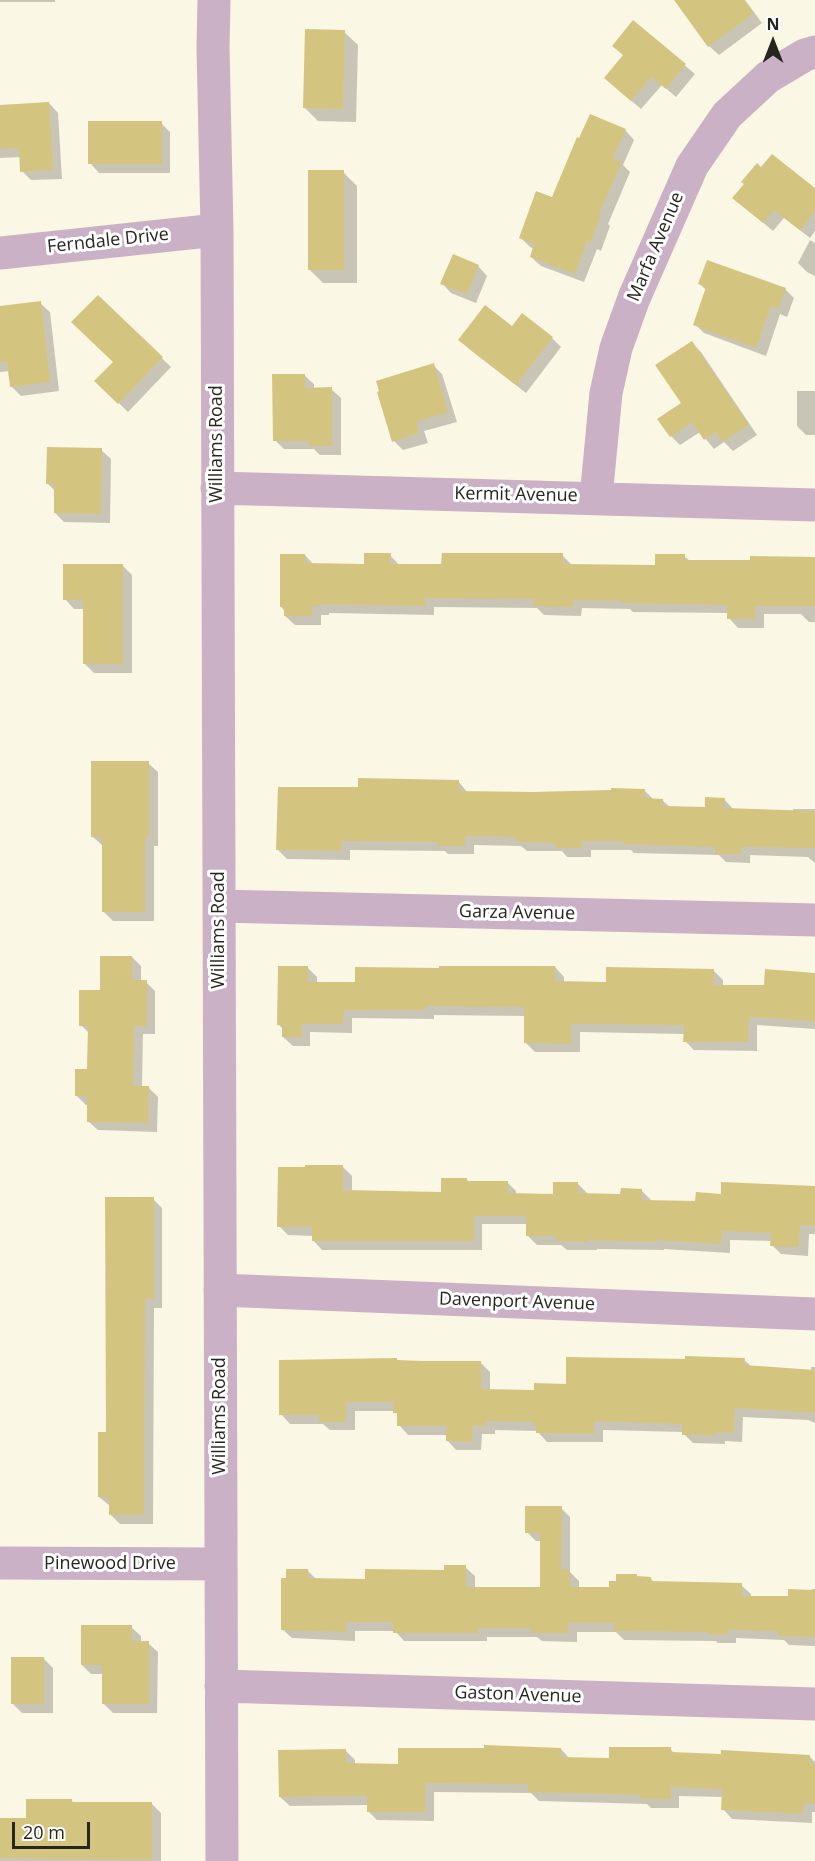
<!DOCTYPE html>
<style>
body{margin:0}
#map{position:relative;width:815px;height:1861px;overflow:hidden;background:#faf7e5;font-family:"Open Sans",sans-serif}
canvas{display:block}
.north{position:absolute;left:743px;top:12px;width:60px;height:60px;-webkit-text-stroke:4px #fff;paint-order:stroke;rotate:0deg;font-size:16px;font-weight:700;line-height:24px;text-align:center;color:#26251e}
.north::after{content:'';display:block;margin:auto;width:21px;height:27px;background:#26251e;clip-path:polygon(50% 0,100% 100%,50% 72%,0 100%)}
.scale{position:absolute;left:12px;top:1822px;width:78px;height:27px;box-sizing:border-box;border:3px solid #26251e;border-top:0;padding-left:8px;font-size:18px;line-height:21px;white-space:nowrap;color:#26251e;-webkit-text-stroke:4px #fff;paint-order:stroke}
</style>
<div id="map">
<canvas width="815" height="1861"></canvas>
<div class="north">N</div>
<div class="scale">20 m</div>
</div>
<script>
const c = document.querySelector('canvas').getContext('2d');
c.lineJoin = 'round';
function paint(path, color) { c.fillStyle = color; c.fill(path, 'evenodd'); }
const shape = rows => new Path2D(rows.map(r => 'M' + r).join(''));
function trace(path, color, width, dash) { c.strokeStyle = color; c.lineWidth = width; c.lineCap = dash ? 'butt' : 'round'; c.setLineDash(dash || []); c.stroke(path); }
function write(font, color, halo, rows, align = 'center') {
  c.font = font + ' "Open Sans",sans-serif'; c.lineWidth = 6; c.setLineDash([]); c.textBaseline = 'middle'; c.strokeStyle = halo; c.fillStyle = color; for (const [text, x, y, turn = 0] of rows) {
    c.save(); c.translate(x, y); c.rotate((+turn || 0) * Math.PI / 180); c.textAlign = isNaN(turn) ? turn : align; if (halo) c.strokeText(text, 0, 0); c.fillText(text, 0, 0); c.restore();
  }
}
paint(shape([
 [0,0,55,0,55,2,0,2],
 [683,0,745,0,762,23,719,55,709,46],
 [633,22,695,74,676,97,662,85,641,109,615,87,624,56,614,46],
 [344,32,358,45,356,122,318,121,304,107],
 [49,103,58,113,62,179,31,180,22,171,21,157,0,158,0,106],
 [161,123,170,132,170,173,99,173,90,163],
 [625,130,634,140,623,165,630,172,608,224,610,226,601,251,597,249,584,282,541,266,531,257,534,249,530,247,521,238,553,199],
 [762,169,815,190,815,231,810,238,784,218,773,231,734,198],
 [343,172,357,186,357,283,323,283,309,269],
 [810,240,815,243,815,276,807,272,798,263],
 [478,266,487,276,476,303,451,293,442,283],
 [700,284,785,289,794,298,787,317,780,314,766,356,704,333,695,324,707,291],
 [98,297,171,367,128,412,96,381,114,362],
 [40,303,50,312,59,391,21,396,11,386,10,371,0,372,0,308],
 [513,328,552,338,561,347,526,393,469,349,460,340],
 [692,343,701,352,757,435,733,451,724,442,714,449,700,432,680,445,671,436,683,403],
 [433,365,442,374,457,422,424,431,428,443,403,450,394,441],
 [304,375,314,384,314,389,331,389,341,398,341,455,320,455,314,449,284,449,275,440],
 [797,391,815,391,815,435,806,435,797,426],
 [101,450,111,459,110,523,64,522,55,513,55,491,47,483],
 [305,555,314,565,365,566,390,555,399,565,443,566,562,555,572,565,656,567,684,556,690,561,752,562,815,558,815,622,809,622,801,614,764,614,764,628,738,628,729,618,729,613,633,612,630,609,582,608,581,616,544,615,537,608,434,607,434,615,329,613,329,615,321,615,321,625,295,625,285,616,285,611,281,607],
 [123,566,132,575,132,673,94,673,85,664,85,609,74,609,65,599],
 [148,763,158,772,158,846,154,846,154,921,113,921,103,911,103,846,93,837],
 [458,781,468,793,532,793,644,790,654,800,662,800,670,807,706,809,724,799,734,810,793,811,793,809,815,809,815,863,808,857,750,855,750,863,726,862,719,855,634,853,631,850,591,850,591,857,567,857,562,851,527,851,521,846,474,845,474,854,448,854,445,851,350,850,350,860,287,859,278,850,359,789],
 [132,957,141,966,141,982,146,982,155,991,155,1034,143,1034,142,1087,148,1087,158,1097,157,1132,98,1130,88,1121,89,1105,86,1105,76,1095,89,1071,90,1034,81,1025,102,991],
 [555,967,564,977,564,983,608,983,713,970,723,980,723,987,765,987,815,975,815,1029,757,1025,757,1051,694,1050,685,1041,685,1034,580,1032,580,1052,535,1052,526,1043,526,1016,434,1015,434,1019,352,1018,352,1033,310,1032,310,1046,293,1046,283,1037,283,1029,279,1025,308,968,317,977,317,983,357,984],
 [343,1167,352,1176,352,1192,443,1194,467,1180,469,1182,507,1182,516,1191,516,1195,554,1196,577,1183,587,1193,587,1195,622,1196,641,1190,651,1200,651,1202,697,1202,722,1195,815,1187,815,1234,809,1234,808,1256,781,1254,772,1245,772,1241,730,1240,730,1253,664,1249,664,1250,597,1249,597,1250,567,1250,561,1245,537,1245,528,1236,528,1224,482,1224,482,1250,322,1250,313,1240,313,1236,288,1235,279,1226],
 [153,1199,162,1208,162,1308,154,1308,153,1524,120,1524,110,1514,110,1506,99,1497,107,1433],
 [397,1360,399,1361,481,1363,490,1372,490,1391,535,1392,567,1385,744,1360,752,1367,811,1371,811,1367,815,1367,815,1423,808,1420,743,1417,742,1442,725,1441,725,1444,693,1443,684,1434,684,1432,603,1430,603,1442,547,1442,537,1431,495,1430,495,1434,482,1434,481,1450,456,1450,447,1440,447,1435,408,1435,399,1425,399,1417,395,1411,355,1411,355,1430,330,1430,323,1424,290,1424,281,1414],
 [561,1508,570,1517,570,1572,579,1581,579,1588,611,1588,638,1578,650,1578,655,1583,741,1585,751,1594,751,1597,790,1597,812,1592,812,1589,815,1589,815,1646,789,1645,784,1640,736,1638,736,1643,718,1643,716,1641,624,1640,616,1632,577,1632,577,1642,542,1641,537,1637,487,1637,487,1641,404,1641,395,1631,355,1631,355,1641,292,1638,282,1629,308,1571,317,1580,366,1581,446,1572,465,1567,475,1576,475,1589,542,1588,542,1541,536,1541,527,1532],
 [131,1627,141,1636,141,1643,148,1643,158,1652,157,1713,113,1713,103,1703,104,1674,91,1674,82,1665],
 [44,1659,53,1668,53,1713,22,1713,13,1704],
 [561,1749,569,1758,611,1759,670,1749,675,1754,810,1757,815,1762,815,1812,812,1812,812,1823,732,1819,723,1809,723,1797,679,1796,679,1808,651,1808,647,1804,539,1801,531,1793,434,1792,434,1821,377,1820,368,1811,368,1805,290,1806,280,1797,346,1751,355,1760,355,1765,399,1765],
 [71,1800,74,1803,151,1803,161,1813,161,1861,0,1861,0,1820,27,1820]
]), '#0003');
paint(shape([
 [674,0,744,0,754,13,708,47],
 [633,20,686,64,666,89,651,77,631,101,604,78,623,55,612,46],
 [305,29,345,30,343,109,303,108],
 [49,102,53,170,20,172,19,148,0,149,0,105],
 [590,114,626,129,613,158,622,162,599,214,601,215,591,242,587,241,575,274,530,257,534,244,519,238,536,191,552,197,577,137,579,138],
 [88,121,162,121,162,164,88,164],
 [772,154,815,188,815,211,800,230,774,210,763,223,732,198,744,184,741,182,757,163,761,167],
 [308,170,344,170,344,270,308,270],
 [453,254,479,265,467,294,440,284],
 [707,260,786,288,778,309,771,306,756,348,693,325,706,287,698,284],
 [98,295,163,357,118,404,94,381,113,362,71,322],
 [41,301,50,382,10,387,7,362,0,362,0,306],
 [485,305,512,326,522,313,553,337,516,385,458,340],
 [692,341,749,425,722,442,716,432,704,440,692,422,670,437,657,419,681,403,655,365],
 [434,363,448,412,416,422,419,433,392,442,377,392,379,391,376,381],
 [272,374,305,374,305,388,332,387,332,446,309,446,309,441,273,441],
 [47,447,102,448,101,514,54,513,54,484,46,484],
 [364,553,391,553,390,564,441,564,442,553,563,553,563,564,655,565,655,554,685,554,685,560,750,560,750,556,815,557,815,606,755,606,755,619,727,619,727,605,622,603,622,601,573,600,573,607,534,606,534,599,425,598,425,606,320,604,320,606,313,606,312,616,284,616,284,607,280,607,280,554,305,554,305,563,364,564],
 [63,564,123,564,123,664,83,664,83,600,63,600],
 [91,761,149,761,149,837,145,837,145,912,102,912,102,837,91,837],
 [358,778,459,780,459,791,532,792,611,790,611,788,645,789,645,798,663,799,663,806,705,807,705,797,725,798,724,808,815,811,815,848,741,847,741,854,715,854,715,847,623,844,623,841,582,841,582,848,556,848,556,843,516,842,516,837,465,836,465,846,438,846,438,842,342,841,341,851,276,850,278,787,358,787],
 [100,956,132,956,132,980,147,980,147,1026,134,1026,133,1086,149,1086,148,1123,87,1122,87,1096,75,1096,75,1069,87,1069,88,1026,79,1026,79,990,100,990],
 [278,966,308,966,308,982,355,982,355,967,439,968,439,966,555,966,555,981,606,982,606,967,714,969,714,985,764,985,765,969,815,973,815,1021,749,1017,748,1042,683,1042,684,1025,571,1024,571,1044,524,1043,524,1007,426,1006,425,1010,344,1010,343,1024,302,1024,302,1037,282,1037,282,1025,277,1025],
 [305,1165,343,1165,343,1190,441,1192,441,1178,467,1178,467,1181,508,1181,508,1193,553,1194,553,1182,578,1182,578,1193,620,1194,621,1188,642,1189,642,1200,695,1201,696,1192,721,1194,721,1182,815,1186,815,1226,800,1225,799,1247,770,1246,771,1233,722,1231,721,1244,655,1240,655,1242,588,1240,588,1242,556,1241,556,1236,526,1236,526,1216,474,1216,474,1241,312,1241,312,1227,277,1227,278,1167,305,1167],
 [105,1197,154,1197,154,1299,145,1299,144,1515,109,1515,109,1497,98,1497,98,1432,106,1432],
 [685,1356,745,1358,744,1365,815,1370,815,1413,735,1408,734,1433,716,1432,716,1435,682,1435,682,1424,594,1421,594,1434,536,1433,536,1425,533,1425,533,1422,486,1421,486,1426,473,1425,472,1442,446,1441,446,1426,397,1426,397,1413,393,1413,393,1402,346,1402,346,1422,319,1422,319,1415,279,1415,279,1360,397,1358,397,1360,422,1361,481,1361,481,1389,534,1390,534,1383,566,1384,566,1357,685,1359],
 [525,1506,562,1506,561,1570,570,1570,570,1587,609,1587,609,1581,616,1581,616,1574,637,1574,637,1576,651,1577,651,1581,742,1583,742,1596,788,1596,788,1589,815,1590,815,1637,778,1636,778,1631,727,1630,727,1635,707,1634,707,1632,613,1631,614,1623,568,1623,568,1633,531,1633,531,1628,478,1628,478,1633,393,1633,393,1622,346,1622,346,1632,281,1630,281,1578,286,1578,286,1569,308,1569,308,1578,365,1579,365,1569,444,1570,444,1565,466,1565,466,1587,540,1587,540,1533,525,1533],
 [81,1625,132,1625,132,1641,149,1641,149,1704,102,1704,102,1665,81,1665],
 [11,1657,44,1657,44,1704,11,1704],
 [484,1745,561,1748,561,1757,609,1758,609,1747,671,1747,671,1752,721,1754,721,1750,810,1755,810,1764,815,1764,815,1804,804,1803,803,1814,721,1810,722,1789,671,1787,671,1799,640,1799,640,1795,528,1792,528,1784,426,1783,425,1812,367,1812,367,1796,279,1797,278,1750,346,1749,346,1763,398,1764,398,1748,484,1748],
 [26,1799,72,1799,72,1802,152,1802,152,1860,0,1858,0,1818,26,1818]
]), '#d3c57f');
trace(shape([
 [214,0,213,47,217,230,222,1861],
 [0,253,217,230],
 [217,488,815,505],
 [596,498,606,393,616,348,634,298,692,166,727,115,768,77,805,55,815,52],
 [219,906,815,920],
 [220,1290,815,1314],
 [0,1563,221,1564],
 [221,1686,815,1704]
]), '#cab1c6', 33);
write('18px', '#26251e', '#fff', [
 ["Ferndale Drive",108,241,-6],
 ["Marfa Avenue",656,247,-67],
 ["Williams Road",217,444,-90],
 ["Kermit Avenue",516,495,1],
 ["Garza Avenue",517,913,1],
 ["Williams Road",219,930,-90],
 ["Davenport Avenue",517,1302,2],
 ["Williams Road",220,1416,-90],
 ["Pinewood Drive",110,1564],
 ["Gaston Avenue",518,1695,2]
]);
</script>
